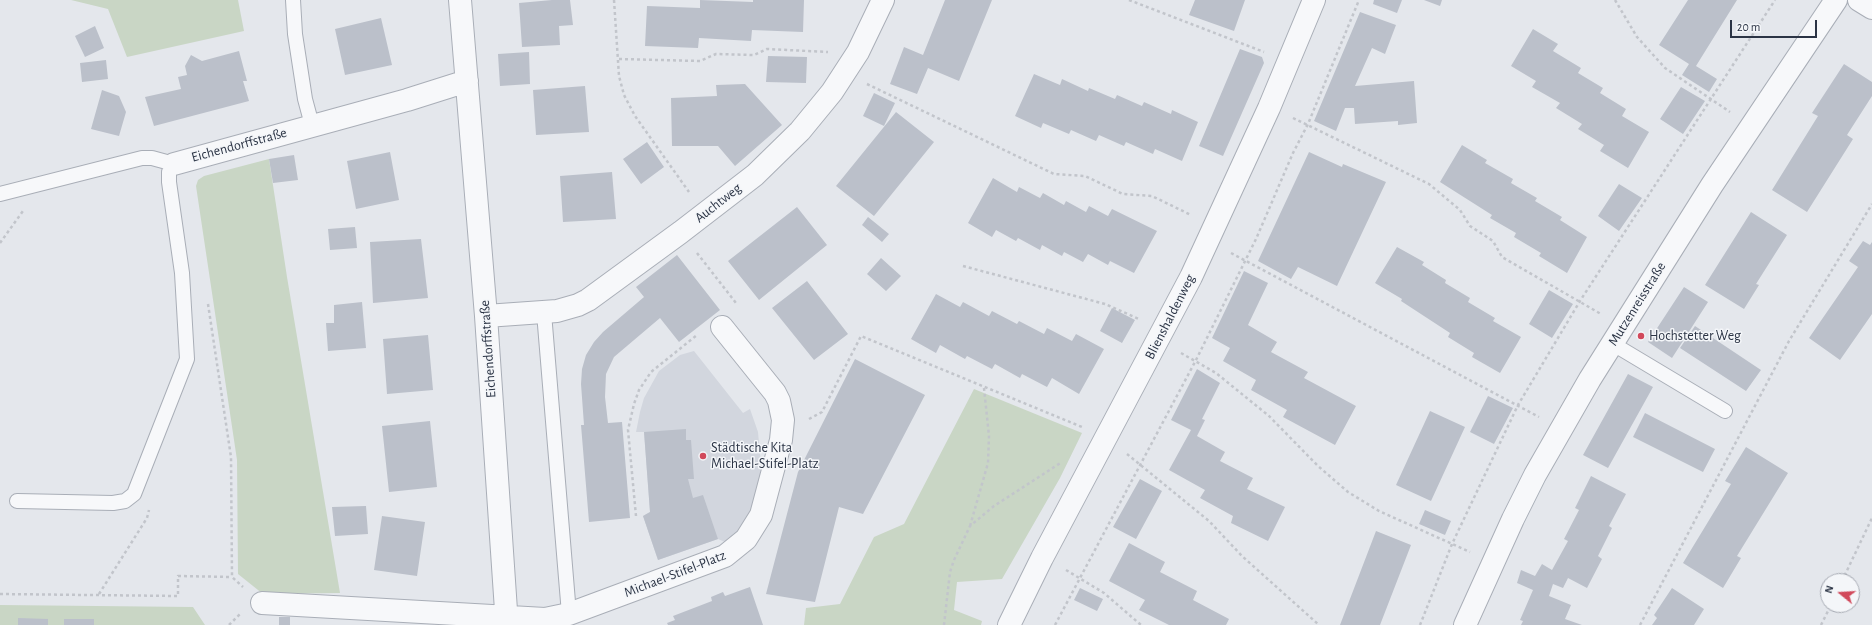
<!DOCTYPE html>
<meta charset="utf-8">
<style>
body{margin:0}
#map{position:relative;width:1872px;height:625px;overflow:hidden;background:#e4e7ec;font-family:"Alegreya Sans",sans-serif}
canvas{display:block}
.north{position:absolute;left:1820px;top:573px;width:40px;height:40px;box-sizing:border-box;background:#f4f6f9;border:1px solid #a4a8b1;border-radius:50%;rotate:288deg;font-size:11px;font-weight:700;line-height:16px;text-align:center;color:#2b3445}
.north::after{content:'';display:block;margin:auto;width:14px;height:18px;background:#d1495b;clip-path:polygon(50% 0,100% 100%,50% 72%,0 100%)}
.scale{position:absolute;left:1730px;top:20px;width:87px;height:18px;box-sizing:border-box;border:2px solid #2b3445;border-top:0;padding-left:5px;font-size:12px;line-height:14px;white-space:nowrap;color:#2b3445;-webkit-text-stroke:3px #f4f6f9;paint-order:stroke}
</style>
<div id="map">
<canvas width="1872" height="625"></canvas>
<div class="north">N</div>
<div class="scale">20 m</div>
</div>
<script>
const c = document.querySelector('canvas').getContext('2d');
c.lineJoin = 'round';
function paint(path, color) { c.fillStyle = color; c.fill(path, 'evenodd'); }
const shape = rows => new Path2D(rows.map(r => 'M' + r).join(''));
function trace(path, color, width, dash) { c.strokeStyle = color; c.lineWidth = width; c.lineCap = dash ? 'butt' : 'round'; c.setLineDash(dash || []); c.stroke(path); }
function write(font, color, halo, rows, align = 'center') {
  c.font = font + ' "Alegreya Sans",sans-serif'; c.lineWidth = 3; c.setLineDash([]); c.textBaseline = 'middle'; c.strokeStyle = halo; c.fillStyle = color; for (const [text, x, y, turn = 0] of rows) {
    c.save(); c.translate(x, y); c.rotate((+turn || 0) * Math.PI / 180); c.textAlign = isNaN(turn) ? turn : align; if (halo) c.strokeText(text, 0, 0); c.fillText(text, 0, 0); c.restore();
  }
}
paint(shape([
 [694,351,743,413,750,409,758,432,761,465,760,481,750,514,734,537,725,542,718,539,658,560,643,516,650,512,644,432,636,432,640,412,644,398,659,371,680,355]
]), '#d2d6de');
paint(shape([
 [71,0,238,0,244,31,127,57,108,9],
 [269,159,287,277,340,593,263,594,238,574,237,460,196,186,198,180,204,176],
 [974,389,1082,433,1060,478,1002,579,957,582,954,610,982,621,981,625,804,625,806,608,840,604,874,537,904,524],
 [0,605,193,607,205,625,0,625]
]), '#c9d6c5');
paint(shape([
 [552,0,570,0,573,25,559,26,560,45,522,47,519,3],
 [700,0,753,2,753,0,804,0,803,32,752,30,751,41,699,38,698,48,645,46,647,6,700,8],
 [945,0,992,0,959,81,928,68,917,94,890,84,904,47,923,55],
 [1195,0,1245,0,1234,31,1189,15],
 [1374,0,1402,0,1397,13,1373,4],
 [1424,0,1442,0,1440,6],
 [1688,0,1737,0,1696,66,1717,79,1709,92,1682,75,1689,64,1659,45],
 [1360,12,1396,25,1385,54,1372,48,1355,86,1414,81,1417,123,1398,125,1398,121,1355,124,1354,108,1345,108,1336,131,1314,121],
 [381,18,392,65,345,75,335,29],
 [95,26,104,48,85,57,75,36],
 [1533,29,1558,44,1553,51,1581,68,1578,73,1603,88,1600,93,1626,109,1622,116,1649,132,1628,168,1600,151,1604,145,1578,129,1582,124,1556,108,1560,103,1532,87,1536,81,1511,66],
 [1240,49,1262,57,1264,63,1223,156,1199,146],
 [239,51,247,81,243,81,249,101,154,126,145,97,181,89,178,77,187,75,185,66,191,55,202,61],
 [529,52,530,84,500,86,498,54],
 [768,56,807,57,806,83,766,82],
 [106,60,108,79,82,82,80,63],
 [1844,64,1872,82,1872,96,1847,135,1853,139,1807,212,1772,190,1818,116,1812,113],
 [1034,74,1060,85,1062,79,1088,91,1089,88,1115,99,1117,95,1142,106,1144,102,1171,114,1172,110,1198,122,1182,161,1155,149,1153,154,1126,142,1124,146,1099,135,1096,141,1071,130,1069,134,1043,123,1041,128,1015,116],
 [745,84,782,125,735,166,718,146,672,146,671,98,717,96,716,85],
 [585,86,589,132,536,135,533,90],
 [1681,87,1705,101,1683,134,1660,119],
 [102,90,119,96,126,112,119,136,91,129],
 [874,93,895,103,884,126,863,116],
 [896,112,934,142,874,216,836,186],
 [647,142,664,167,641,184,623,159],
 [1462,145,1487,160,1485,163,1513,179,1511,183,1537,198,1535,201,1562,217,1560,220,1587,237,1567,273,1539,256,1541,253,1514,237,1516,233,1490,218,1492,215,1440,182],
 [390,152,399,200,356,209,347,161],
 [1309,152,1342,167,1343,164,1386,182,1337,286,1298,267,1291,279,1258,261],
 [294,155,298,180,273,183,269,159],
 [612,172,616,219,563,222,560,176],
 [993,178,1017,192,1019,187,1040,198,1043,193,1064,205,1066,201,1086,212,1089,206,1108,216,1112,209,1157,231,1134,273,1110,261,1108,265,1088,254,1083,262,1064,252,1062,256,1042,245,1040,250,1018,238,1016,241,996,230,992,237,968,223],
 [1619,184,1642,198,1619,231,1598,216],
 [797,207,827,245,759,300,728,261],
 [1751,212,1787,235,1756,284,1759,285,1744,309,1705,285],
 [868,217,889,234,882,242,862,225],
 [355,227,357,248,330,250,328,229],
 [421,239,428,298,373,303,370,242],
 [1863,241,1870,245,1872,242,1872,314,1840,360,1809,338,1858,267,1849,261],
 [1397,247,1424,262,1422,265,1446,280,1445,283,1470,298,1468,302,1495,318,1493,321,1521,337,1500,373,1472,357,1474,353,1448,337,1450,333,1401,301,1402,299,1375,283],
 [677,255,720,310,679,342,660,318,614,357,606,374,605,397,608,423,622,422,630,518,589,522,581,425,584,425,581,384,582,369,586,355,594,342,603,332,644,297,636,287],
 [881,258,901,276,886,291,867,274],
 [1244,271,1268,283,1248,325,1277,342,1271,352,1308,372,1304,378,1356,406,1335,445,1283,417,1287,410,1251,390,1256,380,1223,361,1230,348,1212,338],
 [807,281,848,334,814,360,772,308],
 [1684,287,1708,302,1672,358,1648,342],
 [1549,290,1573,304,1552,338,1529,324],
 [936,294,960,307,963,302,989,316,992,311,1017,324,1019,321,1044,334,1047,328,1072,341,1076,334,1104,349,1079,394,1052,378,1047,387,1022,374,1020,378,995,364,992,369,967,356,965,359,940,345,936,353,911,339],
 [362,302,366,348,328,351,326,323,334,323,334,305],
 [1112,308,1135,320,1122,343,1100,331],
 [1695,326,1761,370,1746,391,1680,348],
 [428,335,433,390,387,394,383,339],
 [855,359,925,395,863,514,839,507,815,602,766,594,798,472],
 [1197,369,1220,383,1202,419,1205,420,1197,436,1225,452,1220,461,1253,478,1247,489,1285,507,1268,541,1231,523,1233,516,1200,498,1205,490,1169,470,1191,430,1171,420],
 [1628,374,1653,387,1608,468,1583,455],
 [1488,396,1513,408,1494,444,1470,432],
 [1430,411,1465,427,1431,501,1396,485],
 [1645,413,1715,449,1703,472,1633,437],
 [430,421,437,487,389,492,382,426],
 [686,429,686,440,691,440,694,479,688,479,693,498,703,495,718,539,658,560,643,516,650,512,644,432],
 [1746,447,1788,473,1737,556,1741,558,1723,588,1683,563,1731,484,1725,481],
 [1591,476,1626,494,1609,526,1612,528,1598,556,1602,559,1587,588,1568,578,1563,588,1553,584,1549,596,1571,605,1565,619,1582,625,1521,625,1523,621,1520,620,1533,590,1517,583,1521,570,1535,576,1542,564,1552,570,1568,541,1564,539,1579,510,1575,508],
 [1140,479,1162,491,1136,539,1113,527],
 [366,506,368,534,335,536,332,507],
 [1425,510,1451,521,1445,535,1419,524],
 [382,516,425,522,417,576,374,570],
 [1376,531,1411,545,1380,625,1340,625],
 [1129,543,1165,562,1160,572,1197,591,1193,600,1229,619,1226,625,1169,625,1139,610,1145,600,1109,581],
 [750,587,763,625,668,625,667,623,675,620,673,616,712,601,711,597,723,592,725,596],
 [1080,588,1103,599,1097,611,1074,600],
 [1672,588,1704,609,1694,625,1652,625,1657,618,1654,615],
 [279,617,290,617,290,625,279,625],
 [18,618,48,619,48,625,18,625],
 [64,619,94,619,94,625,64,625]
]), '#bbc0ca');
const service = shape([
 [293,0,295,34,305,99,312,125],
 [0,194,142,158,152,158,174,164,169,172,169,182,182,273,187,359,134,494,125,501,113,503,17,501],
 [544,313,569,614],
 [1613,344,1725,411]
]);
const minor = shape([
 [460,0,486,316,507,625],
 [1859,0,1872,8],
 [174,164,407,100,467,81],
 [486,316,557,311,578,305,588,300,681,232,755,175,800,131,832,92,858,52,883,0],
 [262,603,545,619,569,614,725,556,746,539,761,515,781,440,783,420,779,401,775,393,722,327],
 [1009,625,1042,558,1191,277,1269,108,1314,0],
 [1465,625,1513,519,1535,475,1590,379,1712,185,1836,0]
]);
trace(service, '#a9aeb7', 16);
trace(minor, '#a9aeb7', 24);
trace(shape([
 [614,0,619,76,624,95,635,116,689,192],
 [1129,0,1264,52],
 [1615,0,1637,37,1665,68,1730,112],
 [619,59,700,61,716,54,754,55,767,49,828,52],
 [867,84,1054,174,1085,176,1123,194,1152,196,1191,215],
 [1293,118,1429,184,1460,210,1470,226,1493,241,1502,257,1601,314],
 [0,243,23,211],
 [697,253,736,303,735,305],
 [1231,253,1539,417],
 [963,266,1105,304,1139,319],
 [208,304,231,457,232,577,243,587],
 [1181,353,1216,373,1269,416,1318,466,1348,492,1379,511,1470,552],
 [809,419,822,412,861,336,1082,427],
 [1127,454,1209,521,1242,556,1319,625],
 [636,516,628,430,634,404,639,390,651,372,697,335],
 [970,526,988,463,989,436,984,388],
 [1066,570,1104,593,1141,625],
 [1842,581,1872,518],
 [0,594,178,596,178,576,232,577],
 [99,594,147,518,149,510],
 [229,625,240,614],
 [944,625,950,572,954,560,970,526,994,506,1062,462],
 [1055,625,1196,360,1256,239,1293,153,1308,124,1359,0],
 [1420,625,1452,544,1518,405,1580,301,1775,0],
 [1640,625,1789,341,1872,204],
 [1821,625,1831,605]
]), '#c2c5cb', 2.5, [3, 3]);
trace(service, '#f7f8fa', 14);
trace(minor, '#f7f8fa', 22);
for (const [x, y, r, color] of [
 [1641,336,4,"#d1495b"],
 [703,456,4,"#d1495b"]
]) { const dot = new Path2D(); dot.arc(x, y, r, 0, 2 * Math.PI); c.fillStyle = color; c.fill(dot); trace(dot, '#f4f6f9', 1.5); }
write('14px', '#2b3445', '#f4f6f9', [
 ["Eichendorffstraße",239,145,-15],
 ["Auchtweg",718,203,-38],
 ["Mutzenreisstraße",1637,304,-58],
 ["Blienshaldenweg",1170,317,-63],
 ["Eichendorffstraße",488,349,-94],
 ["Michael-Stifel-Platz",675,574,-21]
]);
write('14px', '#2b3445', '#f4f6f9', [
 ["Hochstetter Weg",1649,336],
 ["Städtische Kita",711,448],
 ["Michael-Stifel-Platz",711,464]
], 'left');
</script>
